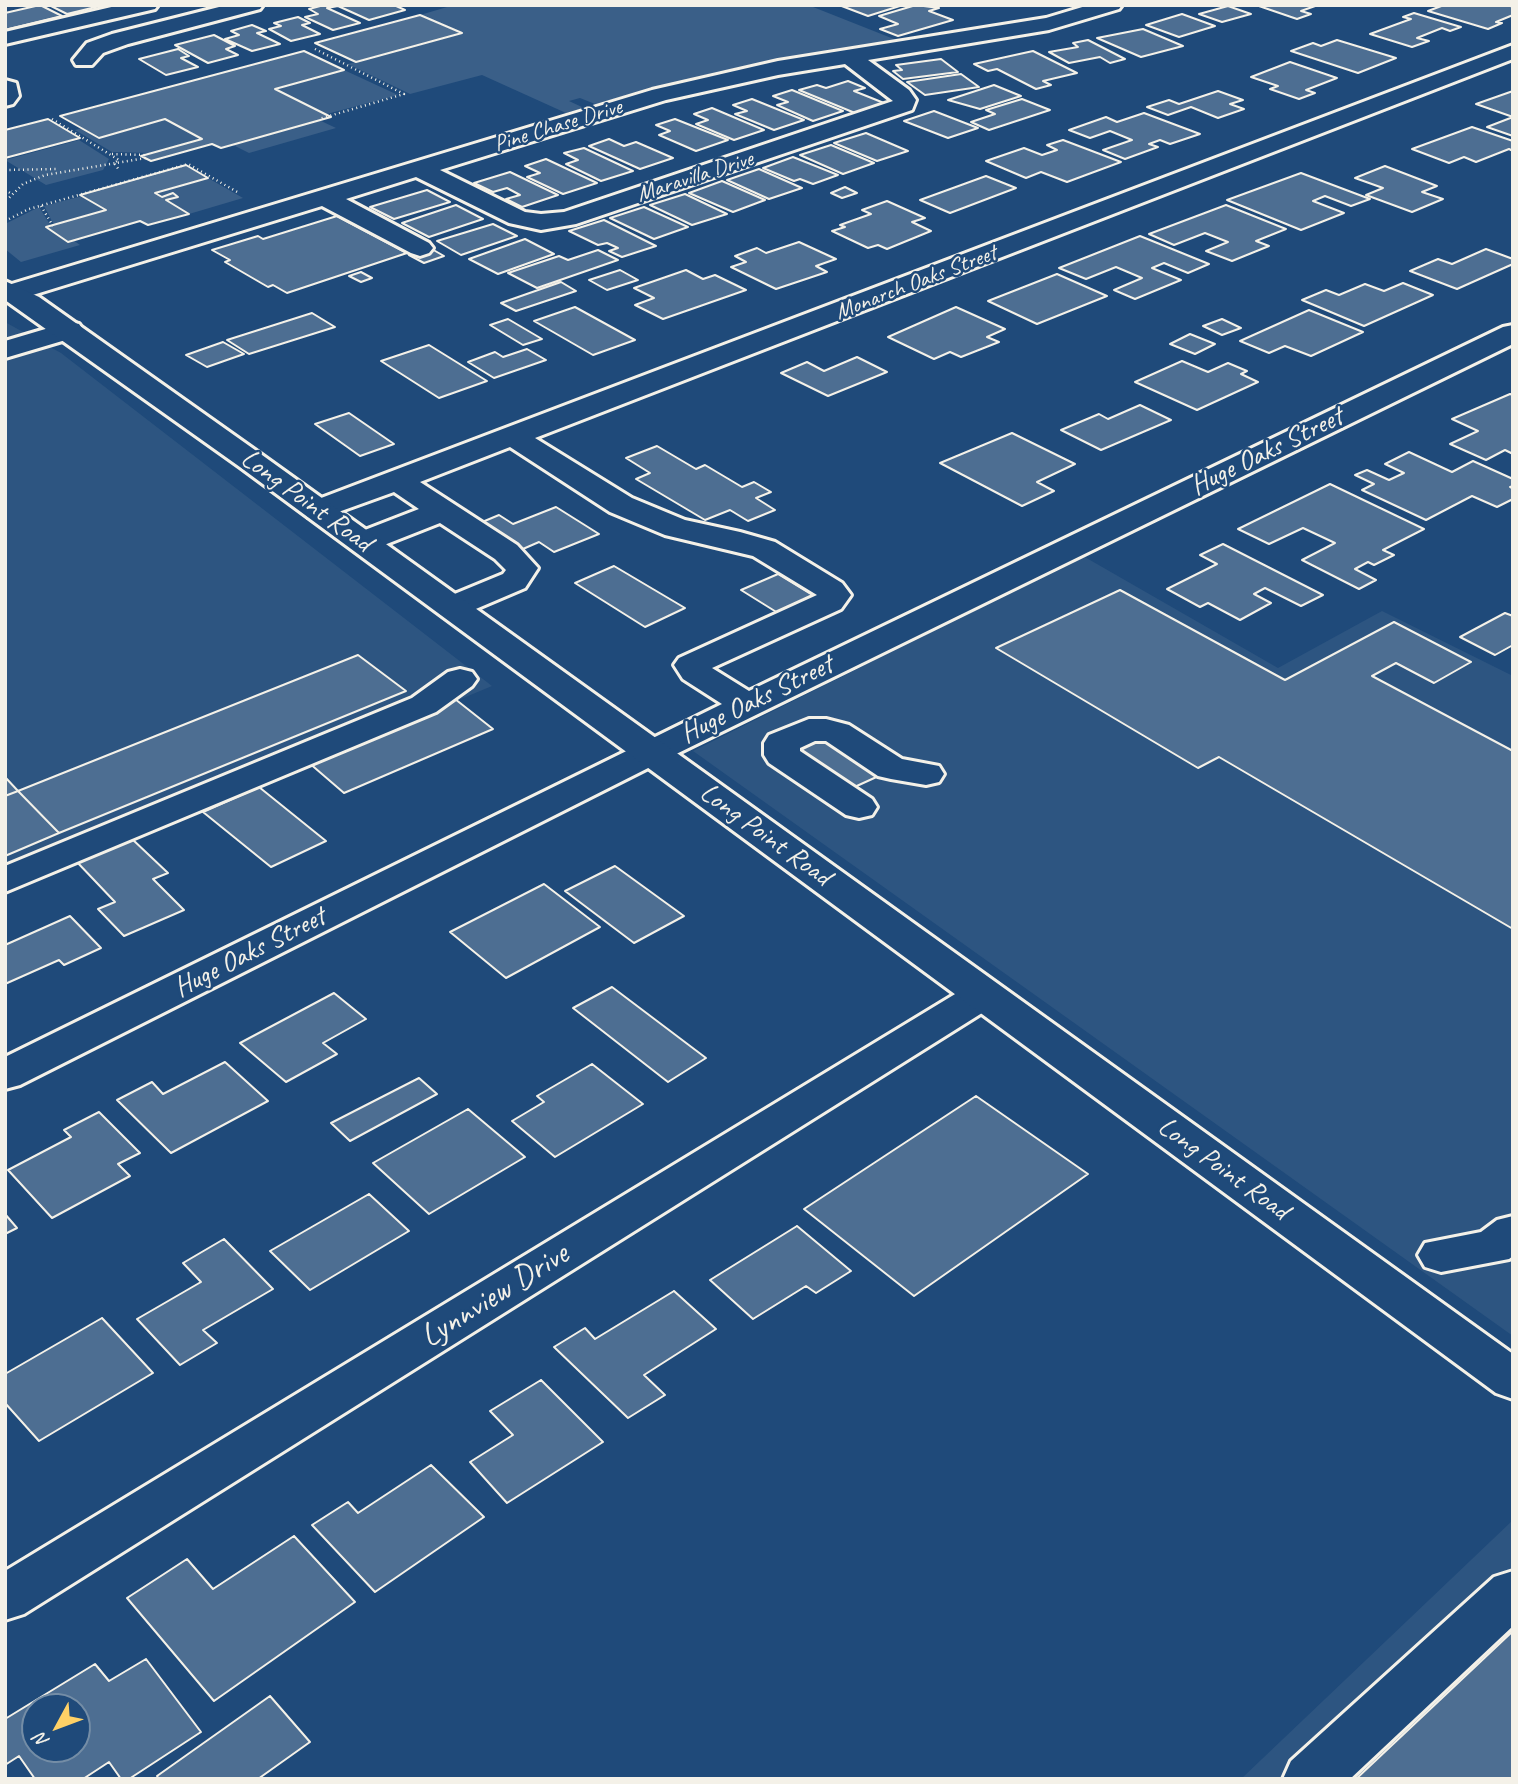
<!DOCTYPE html>
<style>
body{margin:0}
#map{position:relative;width:1518px;height:1784px;overflow:hidden;background:#1f4a7a;font-family:Caveat,sans-serif}
canvas{display:block}
.frame{position:absolute;inset:0;border:7px solid #f4f1e8;pointer-events:none}
.north{position:absolute;left:21px;top:1693px;width:70px;height:70px;box-sizing:border-box;background:#1f4a7a;border:2px solid #748da6;border-radius:50%;rotate:229deg;font-size:19px;font-weight:700;line-height:28px;text-align:center;color:#f4f1e8}
.north::after{content:'';display:block;margin:auto;width:24px;height:32px;background:#ffd166;clip-path:polygon(50% 0,100% 100%,50% 72%,0 100%)}
</style>
<div id="map">
<canvas width="1518" height="1784"></canvas>
<div class="frame"></div>
<div class="north">N</div>
</div>
<script>
const c = document.querySelector('canvas').getContext('2d');
c.lineJoin = 'round';
function paint(path, color) { c.fillStyle = color; c.fill(path, 'evenodd'); }
const shape = rows => new Path2D(rows.map(r => 'M' + r).join(''));
function trace(path, color, width, dash) { c.strokeStyle = color; c.lineWidth = width; c.lineCap = dash ? 'butt' : 'round'; c.setLineDash(dash || []); c.stroke(path); }
function write(font, color, halo, rows, align = 'center') {
  c.font = font + ' Caveat,sans-serif'; c.lineWidth = 5; c.setLineDash([]); c.textBaseline = 'middle'; c.strokeStyle = halo; c.fillStyle = color; for (const [text, x, y, turn = 0] of rows) {
    c.save(); c.translate(x, y); c.rotate((+turn || 0) * Math.PI / 180); c.textAlign = isNaN(turn) ? turn : align; if (halo) c.strokeText(text, 0, 0); c.fillText(text, 0, 0); c.restore();
  }
}
paint(shape([
 [5,322,61,353,492,686,5,889],
 [1083,556,1278,668,1382,611,1513,676,1513,1336,693,751],
 [1513,1520,1513,1779,1241,1779]
]), '#2d5581');
paint(shape([
 [454,5,808,5,899,41,720,71,595,104,580,98,569,101,584,108,566,113,482,75,410,94,348,64,461,33,420,15],
 [344,70,398,95,327,114,275,89],
 [165,119,202,139,152,153,112,152,75,130,82,128,99,138],
 [319,120,336,128,249,153,233,145],
 [79,140,109,159,103,170,46,185,5,160],
 [208,178,243,198,189,214,166,200,177,197,173,193,162,197,155,193],
 [82,196,106,210,56,225,53,223,44,206],
 [39,207,51,226,47,228,68,241,73,240,80,245,21,262,5,249,5,224]
]), '#3a5f88');
const building = shape([
 [40,5,62,16,5,30,5,13,40,5],
 [49,5,104,5,67,14,49,5],
 [324,5,394,5,405,10,369,20,338,6,327,8,360,23,333,30,305,17,318,14,309,9,324,5],
 [839,5,903,5,868,16,839,5],
 [916,5,939,8,929,11,953,20,898,36,880,29,898,24,879,16,916,5],
 [1256,5,1318,5,1301,11,1311,14,1297,19,1256,5],
 [1444,5,1508,5,1513,7,1513,15,1496,22,1502,23,1488,29,1428,11,1444,5],
 [1228,6,1251,14,1222,22,1199,14,1228,6],
 [1414,13,1461,27,1450,31,1442,28,1417,38,1429,41,1412,47,1370,34,1411,19,1403,17,1414,13],
 [1182,14,1215,26,1179,37,1146,25,1182,14],
 [420,15,462,33,356,62,315,43,420,15],
 [298,17,310,23,302,25,320,34,291,41,269,29,281,26,274,23,298,17],
 [252,25,266,31,257,33,280,44,252,51,225,39,239,35,231,31,252,25],
 [1143,29,1183,46,1141,57,1097,38,1143,29],
 [214,35,235,46,226,49,238,55,208,63,175,45,214,35],
 [1088,40,1125,59,1110,63,1100,57,1069,63,1049,52,1078,47,1073,43,1088,40],
 [1337,40,1396,58,1358,73,1291,51,1313,43,1321,46,1337,40],
 [178,49,189,56,181,58,198,67,166,75,139,59,178,49],
 [304,51,344,70,275,89,331,117,221,148,212,144,151,161,141,156,202,139,165,119,99,138,60,116,304,51],
 [1033,51,1077,73,1043,81,1051,85,1036,89,997,69,988,71,974,64,1033,51],
 [941,59,958,72,903,79,893,71,902,70,896,65,941,59],
 [1290,62,1337,78,1306,90,1315,93,1299,99,1270,89,1278,86,1251,77,1290,62],
 [961,74,979,87,925,95,907,82,961,74],
 [848,81,865,88,854,91,884,103,855,113,799,90,817,85,826,88,848,81],
 [994,85,1021,96,980,109,948,100,994,85],
 [792,90,843,111,813,121,777,105,788,102,773,96,792,90],
 [1218,91,1243,100,1230,104,1244,109,1218,118,1191,107,1168,115,1147,107,1169,100,1179,104,1218,91],
 [1513,91,1513,117,1476,104,1513,91],
 [752,99,804,120,774,130,735,114,747,111,733,105,752,99],
 [1022,99,1050,110,989,130,971,122,995,114,986,110,1022,99],
 [712,108,764,130,734,140,696,124,708,120,694,114,712,108],
 [934,111,978,128,948,138,904,121,934,111],
 [1144,113,1200,134,1170,144,1160,140,1149,144,1158,147,1125,159,1103,150,1132,140,1110,131,1090,138,1069,130,1106,117,1117,122,1144,113],
 [1513,117,1513,136,1487,127,1513,117],
 [48,119,80,138,5,158,5,130,48,119],
 [675,119,728,140,696,151,659,135,670,131,656,125,675,119],
 [1472,127,1513,141,1513,151,1509,149,1476,162,1464,157,1449,163,1412,149,1472,127],
 [866,133,908,151,877,161,834,143,866,133],
 [609,139,624,146,636,142,673,158,640,169,589,146,609,139],
 [1063,140,1121,162,1067,182,1041,172,1026,178,986,161,1024,148,1042,155,1057,150,1047,145,1063,140],
 [831,145,874,163,843,174,800,155,831,145],
 [584,148,633,171,601,181,566,164,578,160,564,153,584,148],
 [793,157,838,175,813,184,800,179,794,181,763,168,793,157],
 [546,159,597,183,563,194,527,177,540,173,525,166,546,159],
 [186,165,208,178,155,193,162,197,173,193,178,197,166,200,189,214,148,225,140,221,68,242,46,227,106,210,80,195,186,165],
 [1385,166,1437,186,1422,192,1443,199,1412,212,1366,195,1383,188,1355,178,1385,166],
 [759,169,802,188,769,199,727,180,759,169],
 [510,172,558,195,522,207,506,199,520,195,507,188,493,192,474,183,510,172],
 [1301,173,1370,199,1351,206,1325,196,1313,201,1344,213,1301,230,1227,200,1301,173],
 [986,176,1016,188,950,213,920,200,986,176],
 [722,181,765,200,733,212,689,193,722,181],
 [845,187,857,193,842,198,831,193,845,187],
 [427,190,450,202,394,219,370,207,427,190],
 [685,194,727,214,692,225,650,205,685,194],
 [887,201,925,218,912,222,931,231,887,249,878,245,868,248,832,231,845,227,840,225,871,214,862,210,887,201],
 [456,205,483,219,429,237,402,223,456,205],
 [1226,205,1286,229,1256,241,1269,246,1232,261,1206,251,1228,242,1205,233,1174,245,1149,234,1226,205],
 [644,207,688,227,654,239,610,218,644,207],
 [337,216,407,253,287,293,273,285,268,287,225,262,230,260,212,250,258,236,263,239,337,216],
 [604,220,656,246,622,257,609,251,618,248,607,243,598,245,569,231,604,220],
 [493,224,517,236,461,255,437,241,493,224],
 [1140,236,1209,264,1188,273,1164,263,1152,268,1181,280,1135,299,1114,290,1142,278,1116,267,1086,279,1059,268,1140,236],
 [525,239,554,254,498,274,469,259,525,239],
 [799,242,836,259,816,266,827,272,776,289,731,267,746,262,735,256,757,248,766,253,799,242],
 [430,248,444,256,424,263,409,255,430,248],
 [1486,249,1513,259,1513,264,1457,289,1410,271,1438,259,1452,264,1486,249],
 [598,250,618,260,537,288,508,273,559,256,568,260,598,250],
 [620,270,638,280,607,290,589,280,620,270],
 [686,270,703,279,715,275,746,290,663,319,635,305,654,298,634,288,686,270],
 [361,272,372,278,361,282,349,276,361,272],
 [1057,274,1107,296,1037,324,988,301,1057,274],
 [561,282,576,291,516,311,501,303,561,282],
 [1403,283,1433,295,1364,326,1302,300,1326,290,1339,295,1365,284,1384,291,1403,283],
 [575,307,635,340,593,355,534,321,575,307],
 [956,307,1005,329,987,337,999,342,961,357,950,352,934,359,888,337,956,307],
 [1309,310,1363,332,1311,356,1285,346,1269,353,1240,341,1309,310],
 [312,313,335,327,249,354,227,340,312,313],
 [508,319,542,339,523,345,490,325,508,319],
 [1222,319,1241,328,1222,335,1203,326,1222,319],
 [1190,334,1215,344,1195,354,1170,344,1190,334],
 [223,342,244,354,207,367,186,355,223,342],
 [429,345,487,381,439,398,381,361,429,345],
 [527,349,546,360,494,378,468,362,495,352,503,357,527,349],
 [857,357,887,372,828,396,781,373,807,362,824,371,857,357],
 [1182,361,1208,372,1228,363,1247,371,1241,374,1258,382,1197,410,1135,382,1182,361],
 [1510,394,1513,395,1513,454,1505,450,1486,460,1450,444,1478,431,1452,419,1510,394],
 [1140,405,1171,420,1101,450,1061,430,1099,414,1108,419,1140,405],
 [349,413,394,444,360,456,315,424,349,413],
 [1012,433,1075,464,1037,482,1054,491,1022,506,940,463,1012,433],
 [657,446,696,469,705,465,742,487,754,482,771,492,756,498,775,510,748,521,730,510,705,520,636,479,650,473,626,458,657,446],
 [1409,452,1452,472,1473,461,1513,479,1513,486,1510,487,1513,489,1513,499,1497,507,1472,496,1426,520,1362,490,1374,484,1355,475,1367,470,1389,480,1404,473,1385,464,1409,452],
 [1330,484,1424,529,1383,550,1394,555,1374,565,1368,562,1355,569,1376,580,1359,589,1302,560,1335,543,1303,528,1269,544,1238,529,1330,484],
 [556,507,599,534,554,552,539,542,516,552,475,525,499,515,513,524,556,507],
 [1223,544,1323,595,1301,606,1265,588,1254,594,1271,603,1240,620,1208,603,1200,607,1167,589,1217,564,1200,555,1223,544],
 [614,566,685,608,645,627,575,583,614,566],
 [778,574,824,602,786,618,741,590,778,574],
 [1120,590,1285,680,1394,622,1471,662,1434,683,1396,663,1372,676,1513,751,1513,929,1219,757,1198,768,996,648,1120,590],
 [1505,613,1513,616,1513,645,1495,655,1460,637,1505,613],
 [358,655,406,691,59,833,18,791,358,655],
 [455,699,493,729,344,793,308,762,455,699],
 [826,735,883,774,848,790,791,751,826,735],
 [5,777,18,791,5,796,5,777],
 [259,787,326,841,271,867,203,812,259,787],
 [18,791,59,833,5,856,5,796,18,791],
 [131,838,168,873,153,879,184,910,124,936,98,909,115,902,76,861,131,838],
 [615,866,684,916,634,943,565,891,615,866],
 [544,884,600,927,506,978,450,932,544,884],
 [70,916,101,948,64,965,59,960,5,984,5,945,70,916],
 [612,987,706,1058,668,1082,573,1008,612,987],
 [334,993,366,1019,323,1043,337,1054,286,1082,240,1043,334,993],
 [225,1062,268,1101,171,1153,117,1100,152,1082,163,1094,225,1062],
 [592,1064,643,1104,555,1157,512,1121,544,1102,537,1096,592,1064],
 [419,1078,437,1094,350,1141,331,1123,419,1078],
 [976,1096,1088,1174,914,1296,804,1209,976,1096],
 [468,1109,525,1157,429,1214,373,1163,468,1109],
 [99,1112,140,1153,118,1164,130,1176,52,1218,8,1170,71,1137,64,1130,99,1112],
 [369,1194,409,1231,310,1290,270,1251,369,1194],
 [5,1214,17,1228,5,1234,5,1214],
 [797,1226,851,1271,816,1293,806,1286,753,1319,710,1280,797,1226],
 [224,1239,273,1289,203,1330,217,1343,180,1365,137,1319,201,1282,183,1263,224,1239],
 [674,1291,716,1329,644,1375,665,1395,628,1418,554,1347,585,1328,595,1339,674,1291],
 [102,1318,153,1373,39,1441,5,1403,5,1374,102,1318],
 [541,1380,603,1442,507,1503,470,1462,513,1435,490,1411,541,1380],
 [431,1465,484,1517,375,1592,312,1525,348,1502,358,1513,431,1465],
 [294,1536,355,1602,214,1701,127,1598,187,1559,213,1589,294,1536],
 [1513,1631,1513,1779,1356,1779,1513,1631],
 [146,1659,201,1732,129,1779,121,1779,109,1762,83,1779,35,1779,19,1756,5,1765,5,1719,95,1664,109,1681,146,1659],
 [35,1707,77,1707,77,1749,35,1749,35,1707],
 [270,1696,310,1742,258,1779,159,1779,157,1776,270,1696]
]);
paint(building, '#4d6e92');
trace(building, '#f4f1e8', 2);
const minor = shape([
 [120,5,158,5,155,9,5,44,5,32,120,5],
 [227,5,263,5,260,9,128,44,103,53,92,65,76,65,73,60,87,43,112,34,227,5],
 [1089,5,1122,5,1119,9,1049,30,868,60,909,90,916,100,912,110,576,224,541,230,509,223,416,177,346,199,429,243,433,248,429,253,420,256,411,253,322,206,23,298,14,300,5,298,5,286,652,90,778,61,1046,18,1089,5],
 [845,64,893,101,564,212,541,214,525,212,440,170,666,100,778,75,845,64],
 [1513,45,1513,59,535,438,632,498,685,520,740,532,775,542,842,583,851,595,841,609,712,668,749,691,1503,327,1513,325,1513,344,664,760,20,1085,5,1089,5,1057,722,704,683,679,674,665,679,658,817,595,753,556,665,535,610,512,510,447,420,482,517,545,538,568,525,588,464,614,452,617,440,614,436,607,440,600,503,574,506,570,495,559,440,523,374,549,363,551,352,549,347,542,352,535,419,509,394,492,319,519,308,517,304,510,308,503,1513,45],
 [5,80,16,83,19,96,13,104,5,106,5,80],
 [69,322,79,324,83,330,79,336,5,358,5,341,69,322],
 [460,669,472,672,477,679,472,686,436,712,5,892,5,866,412,698,448,672,460,669],
 [809,719,826,719,849,725,902,759,939,766,944,774,939,782,926,785,891,779,878,776,826,741,815,741,800,748,800,751,872,799,877,807,872,815,859,818,846,815,769,763,764,755,764,743,769,735,809,719],
 [984,981,998,985,1004,994,998,1003,24,1614,5,1620,5,1571,970,985,984,981],
 [1513,1216,1513,1256,1509,1259,1441,1272,1425,1267,1418,1255,1425,1243,1481,1232,1497,1220,1513,1216],
 [1513,1571,1513,1626,1350,1779,1283,1779,1291,1761,1494,1577,1513,1571]
]);
const major = shape([
 [5,281,39,297,262,455,1513,1354,1513,1399,1496,1393,240,467,5,300,5,281]
]);
trace(minor, '#f4f1e8', 6);
trace(major, '#f4f1e8', 6);
trace(shape([
 [315,49,404,94,319,119],
 [52,119,119,160,114,163,119,170],
 [112,154,146,155],
 [5,170,57,169],
 [5,190,12,194],
 [5,198,9,198,23,184,45,175,146,158],
 [41,206,53,226],
 [5,221,29,209,188,164,239,193]
]), '#f4f1e8', 2.5, [1, 3.5]);
paint(minor, '#1f4a7a');
paint(major, '#1f4a7a');
write('23px', '#f4f1e8', '#1f4a7a', [
 ["Pine Chase Drive",558,126,-17],
 ["Maravilla Drive",695,177,-18],
 ["Monarch Oaks Street",916,283,-21]
]);
write('28px', '#f4f1e8', '#1f4a7a', [
 ["Huge Oaks Street",1267,452,-26],
 ["Long Point Road",306,501,36],
 ["Huge Oaks Street",757,700,-26],
 ["Long Point Road",765,835,36],
 ["Huge Oaks Street",250,953,-27],
 ["Long Point Road",1223,1169,36]
]);
write('33px', '#f4f1e8', '#1f4a7a', [
 ["Lynnview Drive",495,1296,-32]
]);
</script>
